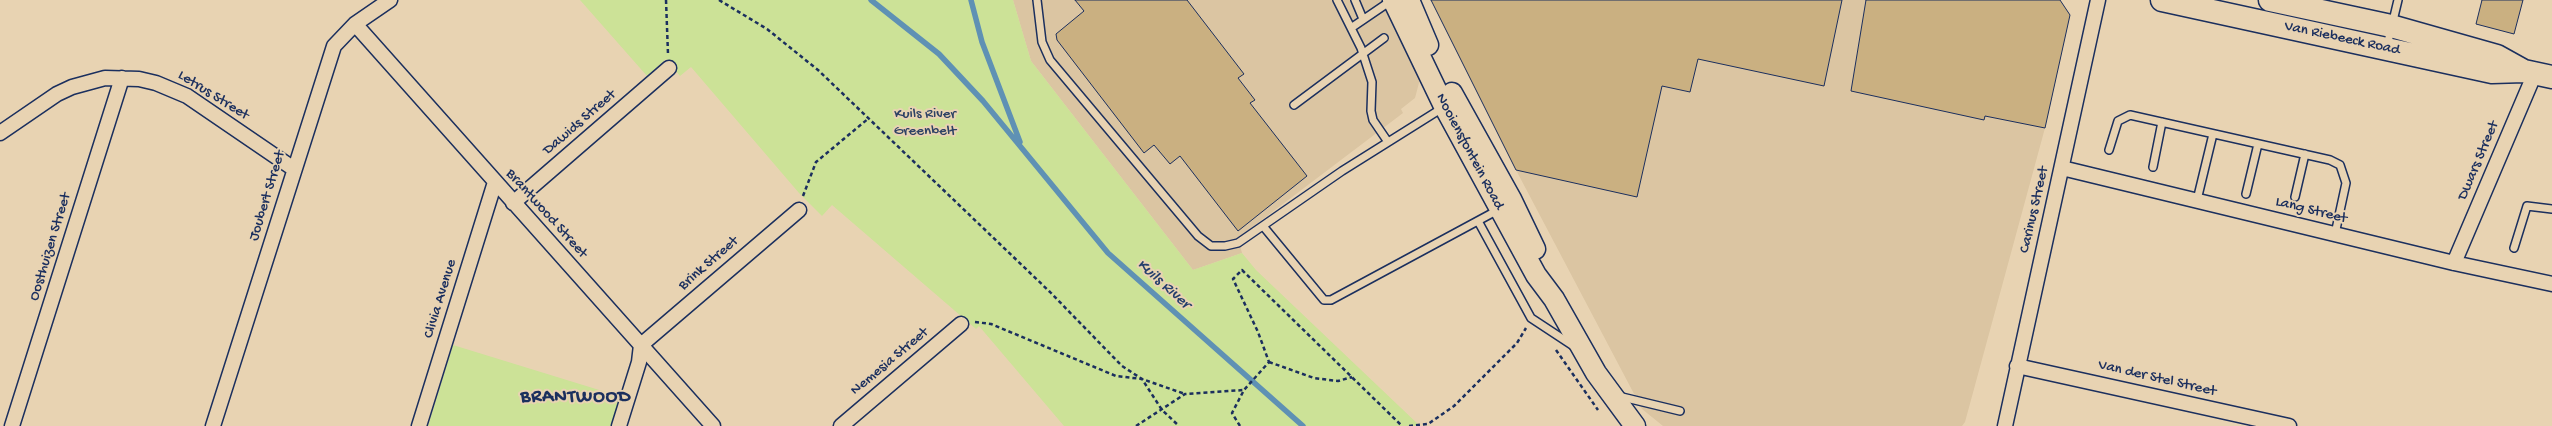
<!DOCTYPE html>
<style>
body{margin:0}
canvas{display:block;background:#e8d3b2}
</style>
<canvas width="2552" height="426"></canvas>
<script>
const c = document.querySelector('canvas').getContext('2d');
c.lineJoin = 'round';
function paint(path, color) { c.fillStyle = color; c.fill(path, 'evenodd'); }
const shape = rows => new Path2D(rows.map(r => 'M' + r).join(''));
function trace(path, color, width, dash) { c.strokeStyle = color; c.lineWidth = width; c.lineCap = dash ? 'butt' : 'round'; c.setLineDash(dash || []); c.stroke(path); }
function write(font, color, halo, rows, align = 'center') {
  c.font = font + ' "Gochi Hand",sans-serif'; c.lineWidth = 4; c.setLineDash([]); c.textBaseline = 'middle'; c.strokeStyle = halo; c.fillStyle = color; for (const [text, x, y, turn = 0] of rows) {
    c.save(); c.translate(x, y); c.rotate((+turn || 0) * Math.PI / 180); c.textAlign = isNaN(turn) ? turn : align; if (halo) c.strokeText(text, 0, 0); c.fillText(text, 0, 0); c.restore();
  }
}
paint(shape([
 [1013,0,1381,0,1420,79,1415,98,1401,109,1403,113,1238,238,1242,253,1193,270,1031,61],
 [1432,0,2060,0,2070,15,2045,128,1965,422,1962,426,1663,426,1642,409,1516,170]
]), '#dbc5a2');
paint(shape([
 [580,0,1013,0,1031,61,1193,270,1242,253,1256,270,1420,426,1064,426,979,326,976,329,832,205,822,216,799,193,691,67,680,76,666,59,647,76],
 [453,345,622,397,612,426,428,426]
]), '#cce297');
trace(shape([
 [871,0,939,54,983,101,1108,253,1303,426],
 [971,0,982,42,1020,142]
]), '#5f91b4', 5.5);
const building = shape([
 [1075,0,1187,0,1244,74,1238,78,1255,100,1250,103,1307,176,1238,231,1180,156,1170,164,1154,145,1144,153,1057,40,1056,34,1084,11,1075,0],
 [1431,0,1842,0,1824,86,1698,59,1690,92,1662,86,1637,197,1516,170,1431,0],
 [1866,0,2060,0,2070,15,2045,128,1985,116,1984,120,1851,91,1866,0],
 [2482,0,2523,0,2514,34,2476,24,2482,0]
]);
paint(building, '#cab081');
trace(building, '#1b2f5e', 1);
const lane = shape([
 [1037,0,1042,42,1050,60,1198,236,1211,246,1225,246,1238,243,1342,171,1444,107],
 [1337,0,1361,48,1372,82,1371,111,1373,120,1388,142],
 [1355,0,1363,19],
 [1351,28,1392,0],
 [2387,46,2398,0],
 [1294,105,1384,38],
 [2109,150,2118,121,2130,115,2330,160,2340,165,2346,183,2335,234],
 [2153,167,2162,122],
 [2246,194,2258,144],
 [2295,197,2305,154],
 [2197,200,2213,134],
 [1478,221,1531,318,1575,347],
 [1263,226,1324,300,1331,300,1498,210],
 [2514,248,2527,206,2552,209],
 [1618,396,1680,411]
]);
const street = shape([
 [355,24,713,426],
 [0,133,57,94,72,87,105,78,139,79,156,83,187,96,294,169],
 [2062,168,2454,263,2552,284],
 [513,203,669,68],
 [2454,263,2535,73],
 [2017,366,2289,426],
 [12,426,122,78],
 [213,426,334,46,355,24,390,0],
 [419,426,495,182],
 [619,426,639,362,641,345,799,210],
 [841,426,961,324],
 [2005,426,2098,0]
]);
const secondary = shape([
 [1393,0,1444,106,1536,275,1554,299,1596,373,1635,426],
 [1409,0,1428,45],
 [1452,93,1511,199,1535,249]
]);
const primary = shape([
 [2162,0,2492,72,2524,71,2552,77],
 [2270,0,2391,26,2497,56,2524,71]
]);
trace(lane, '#1b2f5e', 10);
trace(street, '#1b2f5e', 17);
trace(secondary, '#1b2f5e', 23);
trace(primary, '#1b2f5e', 25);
trace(shape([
 [666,0,668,54],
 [719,0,767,29,818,70,1050,292,1122,366,1142,379,1185,394],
 [803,196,816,162,869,118],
 [975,322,991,324,1116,376,1142,379,1162,410,1179,426],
 [1556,350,1598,410],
 [1269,362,1314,378,1338,381,1352,377],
 [1136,426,1185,394,1244,390],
 [1240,426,1232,413,1244,390,1269,362,1258,332,1233,279,1242,270,1402,426],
 [1409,426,1428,424,1454,406,1517,343,1526,328]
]), '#1b2f5e', 2.5, [4, 3]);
trace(lane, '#e8d3b2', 7);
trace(street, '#e8d3b2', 14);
trace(secondary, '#e8d3b2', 20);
trace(primary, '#e8d3b2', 22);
write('15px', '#1b2f5e', '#e8d3b2', [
 ["Van Riebeeck Road",2342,39,12],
 ["Letrus Street",213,96,32],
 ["Dawids Street",580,123,-41],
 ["Nooiensfontein Road",1469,152,62],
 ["Dwars Street",2479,161,-67],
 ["Joubert Street",268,196,-73],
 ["Carinus Street",2035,210,-77],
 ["Lang Street",2311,211,14],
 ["Brantwood Street",546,214,48],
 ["Oosthuizen Street",51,247,-73],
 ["Brink Street",709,264,-41],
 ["Clivia Avenue",441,299,-73],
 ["Nemesia Street",890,362,-40],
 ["Van der Stel Street",2157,379,13]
]);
write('15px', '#2d4164', '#e8d3b2', [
 ["Kuils River",925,115],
 ["Greenbelt",925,132]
]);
write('italic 16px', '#263f6c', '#e8d3b2', [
 ["Kuils River",1163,285,42]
]);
c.letterSpacing = '1px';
write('bold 19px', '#1b2f5e', '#e8d3b2', [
 ["BRANTWOOD",576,398]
]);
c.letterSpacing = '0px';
</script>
